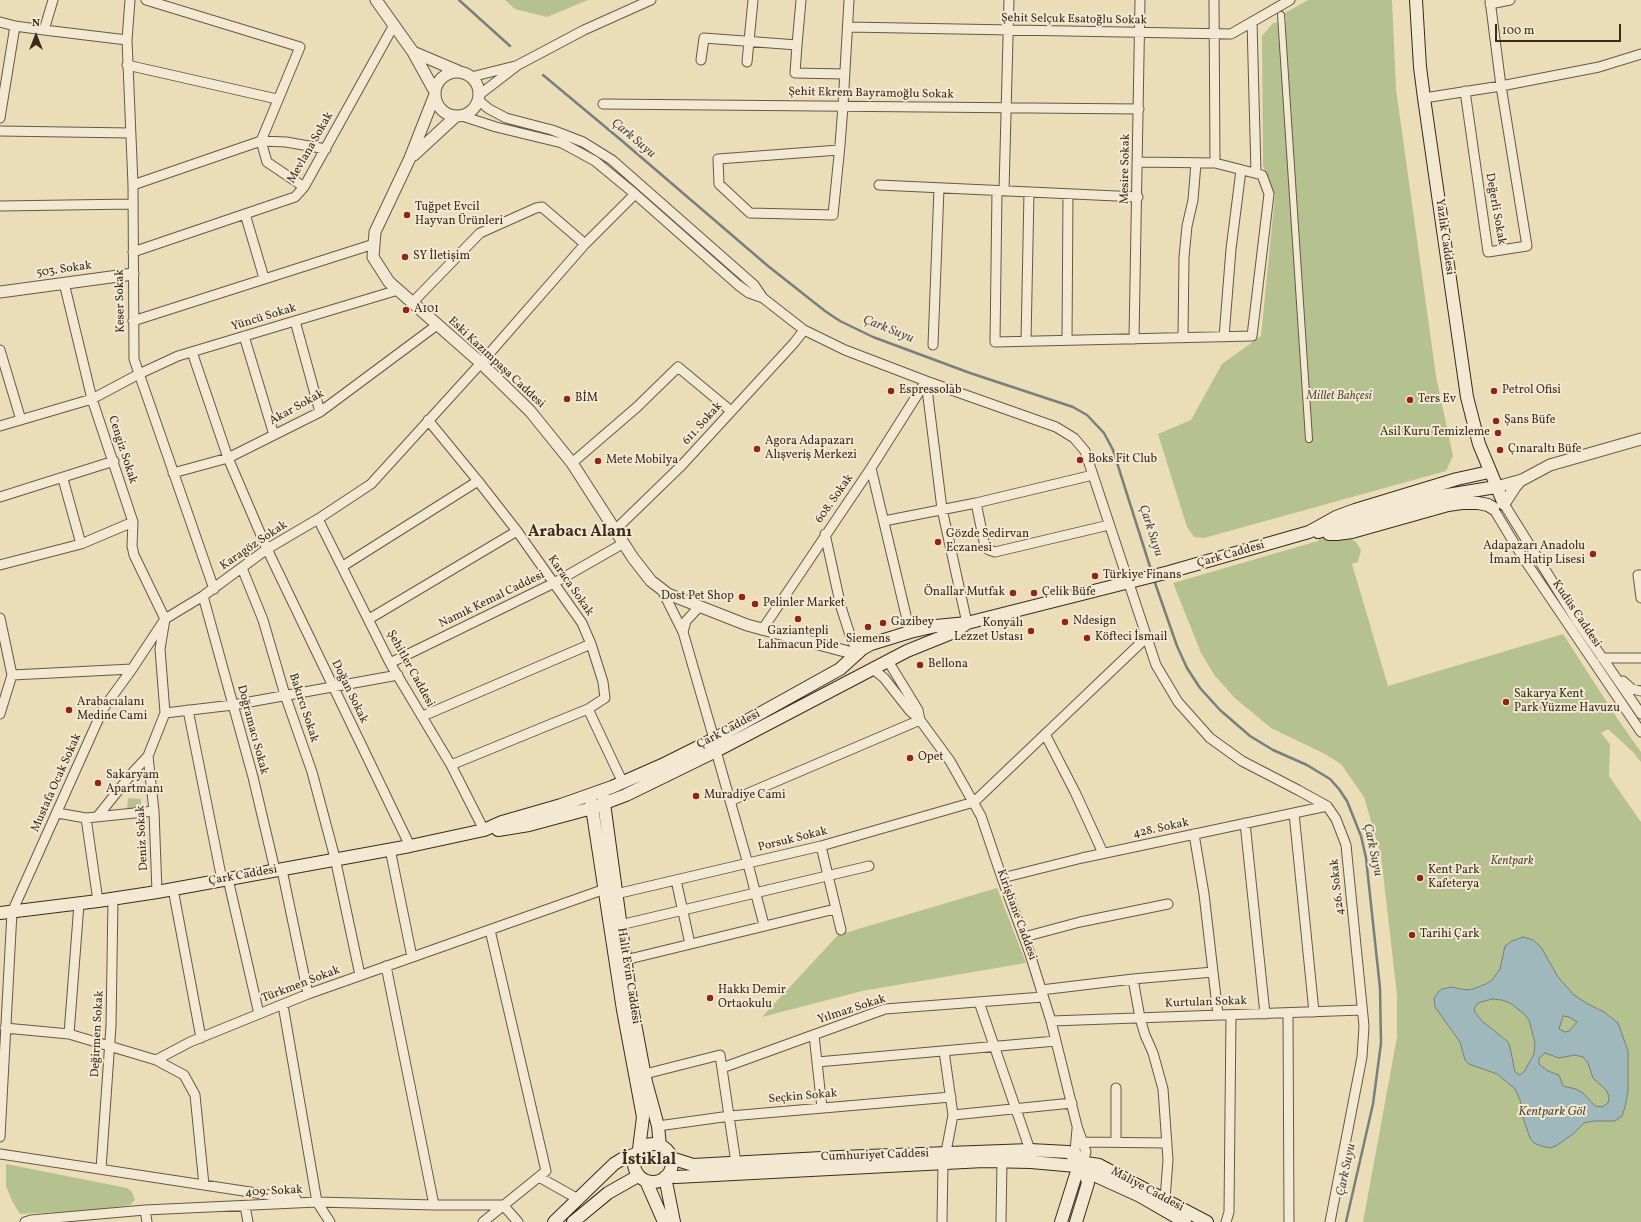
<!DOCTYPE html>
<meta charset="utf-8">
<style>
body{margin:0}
#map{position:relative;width:1641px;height:1222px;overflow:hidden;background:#ecddb9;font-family:Vollkorn,serif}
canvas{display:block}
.north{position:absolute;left:16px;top:16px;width:40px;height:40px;-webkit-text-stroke:3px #f3e9d2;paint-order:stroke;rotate:0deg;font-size:11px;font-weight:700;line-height:16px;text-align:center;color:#3a2b1d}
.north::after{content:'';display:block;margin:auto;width:14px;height:18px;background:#3a2b1d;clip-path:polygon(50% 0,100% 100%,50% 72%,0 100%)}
.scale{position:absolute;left:1495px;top:24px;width:126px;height:18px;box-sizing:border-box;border:2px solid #3a2b1d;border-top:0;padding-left:5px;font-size:12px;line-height:14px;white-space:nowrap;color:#3a2b1d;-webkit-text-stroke:3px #f3e9d2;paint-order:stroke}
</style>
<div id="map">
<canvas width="1641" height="1222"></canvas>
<div class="north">N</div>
<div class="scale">100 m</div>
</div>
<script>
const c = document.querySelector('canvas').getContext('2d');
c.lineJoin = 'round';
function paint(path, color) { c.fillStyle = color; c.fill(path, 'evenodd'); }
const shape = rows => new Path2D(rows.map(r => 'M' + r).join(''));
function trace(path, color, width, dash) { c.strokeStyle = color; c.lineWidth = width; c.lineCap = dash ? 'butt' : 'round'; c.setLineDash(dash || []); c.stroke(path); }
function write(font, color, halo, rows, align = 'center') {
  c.font = font + ' Vollkorn,serif'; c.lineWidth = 4; c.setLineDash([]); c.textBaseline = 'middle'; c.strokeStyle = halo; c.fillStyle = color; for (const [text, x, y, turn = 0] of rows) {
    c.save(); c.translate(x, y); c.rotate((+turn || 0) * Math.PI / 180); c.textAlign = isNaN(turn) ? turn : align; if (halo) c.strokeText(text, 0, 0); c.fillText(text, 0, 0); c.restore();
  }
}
paint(shape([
 [505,0,588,0,547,17,515,9],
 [1308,0,1392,0,1396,89,1436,376,1453,456,1446,471,1204,538,1194,537,1187,527,1158,434,1191,420,1222,364,1261,336,1275,195,1263,166,1262,36,1273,23,1286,22,1285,13],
 [1346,535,1356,542,1361,550,1358,562,1352,564,1388,686,1563,634,1619,721,1641,752,1641,762,1633,752,1608,729,1601,733,1610,744,1609,776,1641,822,1641,1222,1363,1222,1397,1037,1397,995,1381,856,1364,797,1341,764,1325,754,1271,728,1236,699,1215,676,1201,653,1173,583,1318,541,1319,539,1334,536],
 [128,798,141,799,141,809,127,809],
 [997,888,1026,963,862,991,762,1017,838,935],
 [6,1164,127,1188,132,1192,135,1200,130,1205,97,1210,20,1214,12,1201,6,1186]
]), '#b6c190');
const water = shape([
 [1523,937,1533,940,1541,947,1558,977,1574,995,1588,1004,1604,1012,1618,1023,1628,1051,1628,1092,1625,1107,1622,1116,1615,1121,1594,1121,1584,1123,1573,1134,1556,1146,1550,1148,1541,1146,1534,1143,1530,1138,1522,1115,1520,1100,1515,1089,1497,1074,1469,1064,1465,1060,1460,1042,1435,1007,1434,998,1439,991,1442,989,1451,987,1467,990,1473,989,1486,984,1492,980,1500,969,1505,946,1512,941,1523,937],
 [1492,999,1502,1000,1510,1003,1523,1013,1529,1020,1535,1043,1534,1054,1524,1072,1520,1075,1515,1072,1510,1047,1508,1042,1481,1020,1475,1012,1474,1009,1478,1003,1492,999],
 [1563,1016,1569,1017,1577,1022,1569,1031,1565,1032,1559,1029,1563,1016],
 [1545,1053,1559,1058,1575,1055,1583,1057,1588,1063,1593,1078,1607,1091,1609,1097,1608,1103,1602,1107,1595,1106,1583,1093,1576,1089,1563,1086,1559,1075,1548,1071,1539,1064,1539,1058,1545,1053]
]);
paint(water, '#9fb8bb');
trace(water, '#77807c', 1);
trace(shape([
 [459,0,510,46],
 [543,75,621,140,768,266,825,311,840,321,873,337,970,373,1073,407,1087,415,1104,433,1113,450,1152,573],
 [1154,580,1177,646,1187,668,1200,688,1220,710,1250,736,1273,750,1307,765,1330,779,1339,789,1347,801,1361,836,1366,858,1380,988,1381,1043,1373,1104,1346,1222]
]), '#77807c', 2.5);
const pedestrian = shape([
 [1281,15,1309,439]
]);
const minor = shape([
 [130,0,127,40,133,185,134,359,214,589],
 [1214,0,1215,163],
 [1490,4,1510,0],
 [0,22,15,26,44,30,127,40],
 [1252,22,1256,173],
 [848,27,1231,34,1290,0],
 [44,30,53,0],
 [797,45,801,0],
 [701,60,704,38,797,45,795,73,844,74],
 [747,62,753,0],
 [127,65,277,99],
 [471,77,515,66],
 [1465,91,1488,252,1527,246,1501,86,1490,0],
 [479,95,518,65,584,30,651,0],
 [1424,98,1501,86,1599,67,1641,54],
 [478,100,489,109,506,118,552,130,583,142,612,160,754,285,763,298,804,330,845,350,926,381,1056,427,1074,438,1085,451,1156,665,1178,702,1210,738,1242,761,1298,790,1327,806,1336,819,1346,845,1364,1026,1362,1057,1330,1222],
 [603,104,1139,109],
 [462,116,496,127,562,143,595,161,635,194,738,285,749,293,763,298],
 [0,118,15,26],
 [0,131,130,133],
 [839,150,718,159,719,184,750,213,833,215,840,145,843,106,849,0],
 [133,185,261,141,300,47,146,0],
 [879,185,1138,197],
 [304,187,267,162,261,141,286,142,326,149],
 [997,191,995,342,1252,336,1269,194,1262,175,1215,163,1138,162],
 [1004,191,1009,0],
 [0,206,133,204],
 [245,214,264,278],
 [133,252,295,197,304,187,394,25],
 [64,283,92,399,133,522,132,546,134,555,165,619,160,649,165,713,148,756,154,811,157,892],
 [412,303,480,233,536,208,542,207,585,244],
 [133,321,374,244],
 [295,321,320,412],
 [244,336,274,435],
 [1224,337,1231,249,1241,170],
 [1183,338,1184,257,1187,226,1193,200,1196,163],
 [1134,339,1140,0],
 [1067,340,1068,194],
 [1026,341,1029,192],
 [933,345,939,188],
 [0,350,21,420],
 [192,352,228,458,267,549,410,846],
 [926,381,942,509,967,623],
 [428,420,478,481,517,531,582,623,591,644,603,682,605,698,588,709,623,783],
 [0,426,92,399,139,374,178,356,398,290],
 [572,463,637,407,678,367,731,411],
 [871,468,910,632],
 [173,473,228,458,320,412,437,325],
 [63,479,81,544],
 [0,497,114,461],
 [976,503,985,546,989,550,995,552,1109,525],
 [1504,504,1577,621,1641,714],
 [1493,508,1522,556,1641,732],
 [318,519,390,663,451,765,484,830],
 [884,521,976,503,1093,475],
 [615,530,682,465,794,343,804,330],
 [825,534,841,607,852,641,859,652],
 [0,565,81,544,133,522],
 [343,566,478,481],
 [242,568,263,620,285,695,312,772,335,858,360,975],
 [1641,575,1638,575,1641,598],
 [662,590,683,632,714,739],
 [203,596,253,777,275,870],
 [0,618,12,675,0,714],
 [369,619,517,531],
 [762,630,871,468,926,381],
 [683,632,686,621,699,607],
 [1602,658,1641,658],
 [888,661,918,710,920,720],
 [390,663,554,583,624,543],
 [873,669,884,678,910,711,920,720,950,761,981,816,1002,878,1029,951,1051,1021,1077,1126,1086,1152,1084,1159],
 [12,675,132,669],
 [1623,681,1632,689,1641,691],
 [188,710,222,880],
 [165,713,233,705,398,675],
 [423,716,591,644],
 [1045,734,1075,792,1103,853],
 [716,751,748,864,764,925],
 [451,765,588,709],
 [730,801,920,720],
 [57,813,86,818,154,811],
 [1294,813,1314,1012],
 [97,817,134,771,148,756],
 [86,818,98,901],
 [1245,823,1265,1014],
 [1194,834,1204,894,1218,1015],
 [821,846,841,930],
 [390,849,412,957],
 [282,870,308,994],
 [1002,878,1082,858,1327,806],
 [228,879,259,1014],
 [676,880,690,944],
 [173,889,201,1038],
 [616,894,821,846,974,802,1147,637],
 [620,925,869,866],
 [1024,937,1080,922,1168,904],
 [625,960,835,909],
 [386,966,434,1205],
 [1133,979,1140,1018,1145,1035,1153,1053,1163,1089,1168,1160,1165,1199],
 [1041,990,1133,979,1213,972],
 [979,1002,1030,1150],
 [283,1005,317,1202,330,1222],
 [1288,1013,1289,1222],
 [1051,1021,1362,1010],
 [5,1028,69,1034,156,1060,190,1042,308,994,605,889],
 [69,1034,79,904],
 [814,1035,822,1108],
 [944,1051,953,1115,946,1152],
 [156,1060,184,1075,195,1095,204,1185],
 [817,1062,1056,1041],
 [722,1068,885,1009,1043,997],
 [645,1074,720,1055,736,1163],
 [953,1115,1072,1103],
 [658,1126,730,1116,951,1097],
 [1077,1129,1075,1151,1080,1158],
 [0,1137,12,912,103,709,132,669,165,619,203,596,267,549,318,519,371,484,481,363,585,244,635,194],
 [1116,1141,1116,1088],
 [1083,1142,1167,1143],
 [0,1154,296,1199],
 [101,1169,111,1026,113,899],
 [539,1177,578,1199],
 [245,1206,248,1222],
 [145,1210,147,1222],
 [25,1222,31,1220,145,1210,317,1202,434,1205,503,1205,518,1222],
 [483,1222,546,1171,490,930],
 [942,1222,943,1163],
 [1001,1222,1002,1161],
 [1226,1222,1229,1212,1231,1015]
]);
const tertiary = shape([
 [376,0,413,52,434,90],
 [413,52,458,71],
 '435 94a22 22 0 1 1 44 0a22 22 0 1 1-44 0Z',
 [434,97,410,158,375,232,373,257,389,282,481,363,530,411,572,463,633,558,651,581,668,594,747,625,856,654],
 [414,155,455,117],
 [0,292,133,274],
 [1496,487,1522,480,1550,465,1641,439],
 [1504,504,1515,487,1521,480]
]);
const secondary = shape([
 [1416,0,1420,67,1424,98,1467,397,1479,444,1504,504],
 [1318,532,1429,498,1496,487],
 [1329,534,1337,534,1352,532,1448,505,1462,503,1478,503,1488,505,1493,508],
 [603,796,632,1008,646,1082,658,1126,660,1146],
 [591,801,623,1010,643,1117,639,1149],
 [498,830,529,825,570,814,592,808,626,795,716,751,907,651,954,632,966,624],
 [0,913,98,901,157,892,410,846,484,830,502,822,561,805,612,787,662,765,714,739,840,669,862,649,871,644,910,632,936,626,967,623,1169,572,1309,532,1336,517,1355,510,1457,479,1489,472],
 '634 1163a19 19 0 1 1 38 0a19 19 0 1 1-38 0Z',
 [671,1158,693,1165,840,1157,1030,1150,1068,1152,1078,1158],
 [1086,1163,1099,1165,1207,1222],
 [1084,1167,1096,1176,1140,1196,1185,1222],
 [667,1176,676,1177,984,1161,1031,1162,1076,1166],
 [665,1177,674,1222],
 [646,1181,664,1222],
 [554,1222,614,1164,622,1159,636,1154],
 [573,1222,608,1193,638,1176],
 [1061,1222,1078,1168],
 [1076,1222,1088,1183,1084,1168]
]);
trace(pedestrian, '#665844', 8);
trace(minor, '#665844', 11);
trace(tertiary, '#665844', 13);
trace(secondary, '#3a2b1d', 14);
trace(pedestrian, '#f3e9d2', 6);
trace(minor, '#f3e9d2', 9);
trace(tertiary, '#f3e9d2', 11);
trace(secondary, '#f3e9d2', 12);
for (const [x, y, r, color] of [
 [407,215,4,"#8f2418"],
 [405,257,4,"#8f2418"],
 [406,310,4,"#8f2418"],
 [891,391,4,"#8f2418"],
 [1494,391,4,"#8f2418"],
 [567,399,4,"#8f2418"],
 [1410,400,4,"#8f2418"],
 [1496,421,4,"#8f2418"],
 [1498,433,4,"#8f2418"],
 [757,449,4,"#8f2418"],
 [1500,450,4,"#8f2418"],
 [1080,460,4,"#8f2418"],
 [598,461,4,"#8f2418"],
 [938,542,4,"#8f2418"],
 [1593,554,4,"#8f2418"],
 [1095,576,4,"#8f2418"],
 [1013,593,4,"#8f2418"],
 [1034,593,4,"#8f2418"],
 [742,597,4,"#8f2418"],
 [755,604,4,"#8f2418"],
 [798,619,4,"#8f2418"],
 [1065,622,4,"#8f2418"],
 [883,623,4,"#8f2418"],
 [868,627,4,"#8f2418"],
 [1031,631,4,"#8f2418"],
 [1087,638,4,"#8f2418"],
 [920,665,4,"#8f2418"],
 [1506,702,4,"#8f2418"],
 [69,710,4,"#8f2418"],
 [910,758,4,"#8f2418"],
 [98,783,4,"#8f2418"],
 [696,796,4,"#8f2418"],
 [1420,878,4,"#8f2418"],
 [1412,935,4,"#8f2418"],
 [710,998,4,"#8f2418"]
]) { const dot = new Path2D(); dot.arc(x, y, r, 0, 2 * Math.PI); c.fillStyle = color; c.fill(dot); trace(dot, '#f3e9d2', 1.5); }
write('12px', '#3a2b1d', '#f3e9d2', [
 ["Şehit Selçuk Esatoğlu Sokak",1074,20,1],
 ["Şehit Ekrem Bayramoğlu Sokak",871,94,1],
 ["Mevlana Sokak",311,148,-60],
 ["Mesire Sokak",1126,169,-89],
 ["Değerli Sokak",1495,209,80],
 ["Yazlık Caddesi",1444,237,82],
 ["503. Sokak",64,270,-8],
 ["Keser Sokak",121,301,-91],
 ["Yüncü Sokak",264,318,-17],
 ["Eski Kazımpaşa Caddesi",496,363,43],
 ["Akar Sokak",297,408,-29],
 ["611. Sokak",703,424,-48],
 ["Cengiz Sokak",122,450,72],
 ["608. Sokak",835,499,-55],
 ["Karagöz Sokak",254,546,-34],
 ["Çark Caddesi",1231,555,-16],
 ["Karaca Sokak",570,586,55],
 ["Namık Kemal Caddesi",492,600,-26],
 ["Kudüs Caddesi",1576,614,56],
 ["Şehitler Caddesi",410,669,61],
 ["Doğan Sokak",349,692,64],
 ["Bakırcı Sokak",303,708,72],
 ["Doğramacı Sokak",252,730,75],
 ["Çark Caddesi",729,730,-28],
 ["Mustafa Ocak Sokak",57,783,-66],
 ["428. Sokak",1161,829,-12],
 ["Deniz Sokak",143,838,-93],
 ["Porsuk Sokak",793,840,-14],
 ["Çark Caddesi",243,876,-10],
 ["426. Sokak",1338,887,-96],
 ["Kirişhane Caddesi",1016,915,70],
 ["Halit Evin Caddesi",628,976,81],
 ["Türkmen Sokak",301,985,-21],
 ["Kurtulan Sokak",1206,1003,-2],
 ["Yılmaz Sokak",852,1010,-18],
 ["Değirmen Sokak",98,1034,-87],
 ["Seçkin Sokak",803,1097,-5],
 ["Cumhuriyet Caddesi",875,1156,-2],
 ["Maliye Caddesi",1147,1190,28],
 ["409. Sokak",274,1192,-3]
]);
write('12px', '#3a2b1d', '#f3e9d2', [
 ["Tuğpet Evcil",415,208],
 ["Hayvan Ürünleri",415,222],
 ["SY İletişim",413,257],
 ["A101",414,310],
 ["Espressolab",899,391],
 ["Petrol Ofisi",1502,391],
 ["BİM",575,399],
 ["Ters Ev",1418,400],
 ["Şans Büfe",1504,421],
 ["Asil Kuru Temizleme",1490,433,"right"],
 ["Agora Adapazarı",765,442],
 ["Alışveriş Merkezi",765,456],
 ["Çınaraltı Büfe",1508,450],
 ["Boks Fit Club",1088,460],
 ["Mete Mobilya",606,461],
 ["Gözde Sedirvan",946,535],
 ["Eczanesi",946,549],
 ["Adapazarı Anadolu",1585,547,"right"],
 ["İmam Hatip Lisesi",1585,561,"right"],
 ["Türkiye Finans",1103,576],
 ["Önallar Mutfak",1005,593,"right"],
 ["Çelik Büfe",1042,593],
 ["Dost Pet Shop",734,597,"right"],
 ["Pelinler Market",763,604],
 ["Ndesign",1073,622],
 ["Gazibey",891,623],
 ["Konyalı",1023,624,"right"],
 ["Lezzet Ustası",1023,638,"right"],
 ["Gaziantepli",798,632,"center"],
 ["Lahmacun Pide",798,646,"center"],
 ["Köfteci İsmail",1095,638],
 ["Siemens",868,640,"center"],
 ["Bellona",928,665],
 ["Sakarya Kent",1514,695],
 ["Park Yüzme Havuzu",1514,709],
 ["Arabacıalanı",77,703],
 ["Medine Cami",77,717],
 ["Opet",918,758],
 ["Sakaryam",106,776],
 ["Apartmanı",106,790],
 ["Muradiye Cami",704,796],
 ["Kent Park",1428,871],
 ["Kafeterya",1428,885],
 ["Tarihi Çark",1420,935],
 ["Hakkı Demir",718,991],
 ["Ortaokulu",718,1005]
], 'left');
write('italic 12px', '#59503a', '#f3e9d2', [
 ["Millet Bahçesi",1339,397],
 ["Kentpark",1512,862]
]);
write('italic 13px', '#534e44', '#f3e9d2', [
 ["Çark Suyu",633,139,40],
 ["Çark Suyu",888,330,22],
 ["Çark Suyu",1150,531,72],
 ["Çark Suyu",1372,850,78],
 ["Kentpark Göl",1552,1113],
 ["Çark Suyu",1347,1170,-78]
]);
write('bold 16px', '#3a2b1d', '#f3e9d2', [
 ["Arabacı Alanı",580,533],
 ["İstiklal",649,1161]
]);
</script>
